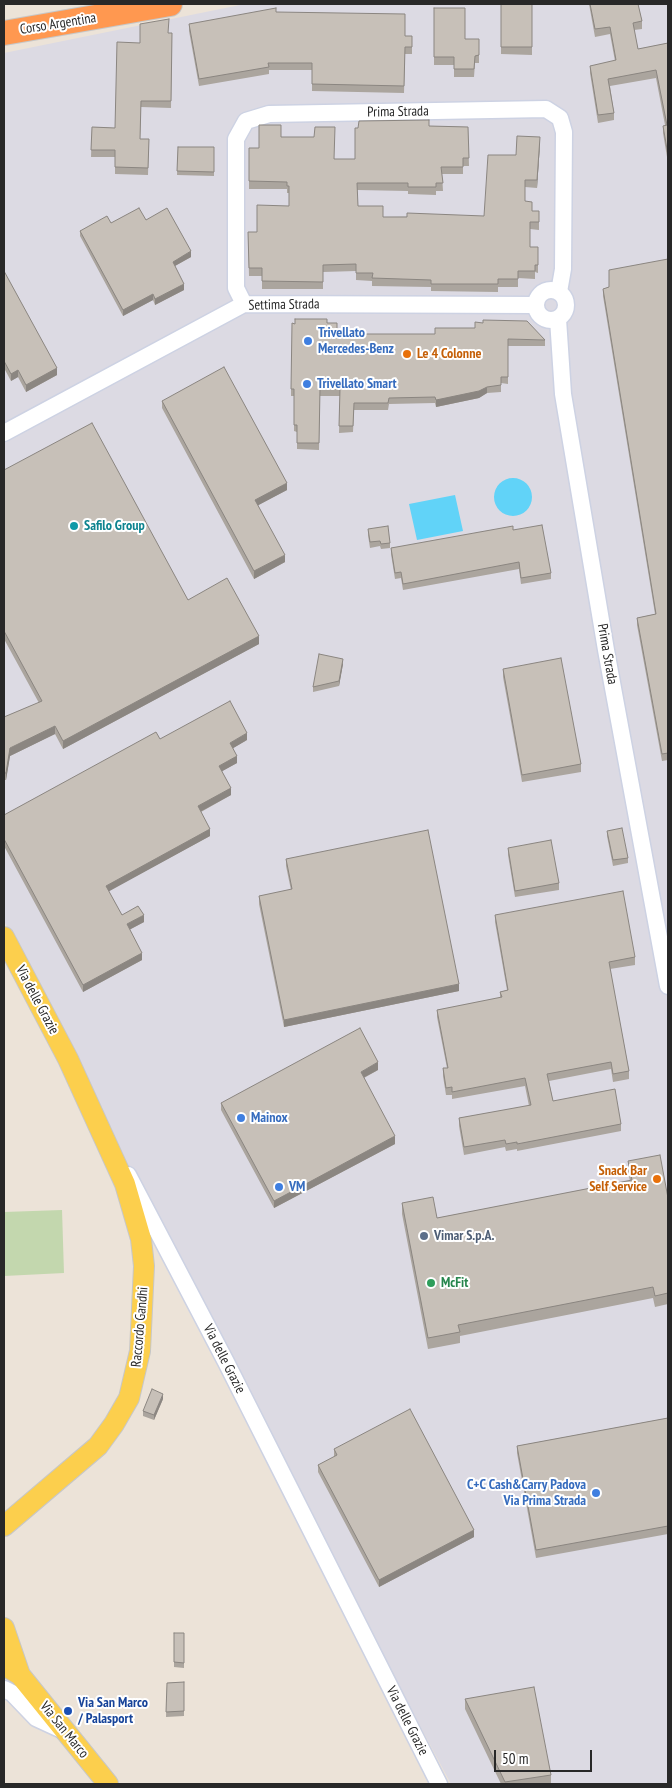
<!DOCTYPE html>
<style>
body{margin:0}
#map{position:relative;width:672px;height:1788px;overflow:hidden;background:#ece3d8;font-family:"PT Sans Narrow",sans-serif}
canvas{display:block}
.frame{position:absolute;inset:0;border:5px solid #282828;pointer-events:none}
.scale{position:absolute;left:494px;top:1750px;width:98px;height:22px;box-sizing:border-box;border:2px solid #282828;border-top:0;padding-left:6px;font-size:15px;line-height:18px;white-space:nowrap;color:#282828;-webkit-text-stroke:4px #fff;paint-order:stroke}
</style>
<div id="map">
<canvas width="672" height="1788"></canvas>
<div class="frame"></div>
<div class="scale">50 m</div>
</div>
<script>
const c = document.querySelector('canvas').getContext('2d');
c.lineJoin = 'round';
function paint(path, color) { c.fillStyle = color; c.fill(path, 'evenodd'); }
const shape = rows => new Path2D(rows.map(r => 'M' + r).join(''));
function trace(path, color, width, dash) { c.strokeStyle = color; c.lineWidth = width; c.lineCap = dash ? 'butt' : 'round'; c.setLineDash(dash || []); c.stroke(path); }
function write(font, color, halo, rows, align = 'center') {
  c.font = font + ' "PT Sans Narrow",sans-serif'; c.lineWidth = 4; c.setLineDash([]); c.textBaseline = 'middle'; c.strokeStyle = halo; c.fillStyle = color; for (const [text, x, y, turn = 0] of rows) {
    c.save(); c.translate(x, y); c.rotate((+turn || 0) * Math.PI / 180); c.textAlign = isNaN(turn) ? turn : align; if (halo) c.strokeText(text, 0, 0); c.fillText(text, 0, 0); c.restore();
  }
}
paint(shape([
 [245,4,668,4,668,1784,451,1784,125,1169,58,1023,4,921,4,53]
]), '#dcdae3');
paint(shape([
 [62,1210,64,1273,4,1276,4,1212]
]), '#c3d7ae');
paint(shape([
 '494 497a19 19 0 1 1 38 0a19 19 0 1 1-38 0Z',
 [455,495,463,531,417,540,409,504]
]), '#61d3f8');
const minor = shape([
 '536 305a15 15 0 1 1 30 0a15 15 0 1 1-30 0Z',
 [244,304,236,288,236,139,246,121,269,114,546,109,560,118,564,132,563,269,559,292],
 [558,319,563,394,606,650,668,986],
 [4,433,244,304,536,305],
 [128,1175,226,1362,439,1784],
 [4,1689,12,1693,36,1718,62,1730]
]);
const major = shape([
 [4,937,68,1059,125,1184,141,1239,144,1266,140,1351,129,1398,114,1424,98,1446,4,1526],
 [4,1628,20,1675],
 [4,1665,20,1675,108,1784]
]);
const highway = shape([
 [4,33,170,4]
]);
trace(minor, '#cdd2e3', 19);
trace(major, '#c7c7c7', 22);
trace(highway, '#c7c7c7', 26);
trace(minor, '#fff', 16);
trace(major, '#fccf4d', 20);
trace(highway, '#ff9850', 24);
paint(shape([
 [501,4,532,4,532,55,501,54],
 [589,4,638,4,642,21,642,29,634,30,638,49,668,43,668,163,663,133,663,126,665,125,656,78,610,86,614,113,614,120,598,123,590,73,590,66,615,61,610,34,595,37],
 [434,8,465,39,479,39,479,63,475,63,474,77,454,77,454,65,434,65],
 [276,12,405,36,412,36,412,54,405,54,404,93,312,91,312,70,269,70,269,74,199,86,189,31,189,24],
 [168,33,172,33,171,108,141,107,140,139,149,139,148,175,115,174,115,157,91,157,92,127,115,128,140,43],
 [429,126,468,127,469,166,463,166,463,174,442,174,443,191,436,191,436,195,408,194,408,191,357,190,358,206,383,217,484,216,516,155,540,144,537,188,525,187,525,201,532,211,539,211,539,230,530,229,530,247,538,247,538,273,535,272,535,279,518,278,518,287,498,287,498,292,431,291,431,287,372,286,372,281,356,280,356,271,323,272,323,289,262,289,262,276,249,276,248,232,257,232,289,206,289,193,287,193,287,189,249,189,249,148,259,148,281,137,335,159,355,159],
 [178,147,214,147,214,176,177,175],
 [146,220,191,257,175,266,184,290,155,305,153,300,123,316,80,236,80,231,111,223],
 [668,259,668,760,662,761,637,625,637,618,655,614,603,296,603,289,609,287],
 [4,271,57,375,26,392,18,377,11,381,4,368],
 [327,323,337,334,545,340,545,346,508,346,508,384,501,383,501,392,487,393,479,398,436,407,435,403,389,404,388,410,354,410,353,432,339,433,340,396,320,396,319,450,297,449,297,432,294,431,294,396,291,396,291,389],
 [162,401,287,490,258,505,285,562,254,579,162,408],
 [4,470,188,600,259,644,63,749,55,734,10,756,6,780,4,780,4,717,39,703,4,639],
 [368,529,390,543,390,548,381,549,380,546,370,548,368,535],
 [513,530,551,573,551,579,521,584,519,569,403,590,401,578,395,579,391,554,391,548],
 [343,664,339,686,313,692,313,687],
 [503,669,581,764,581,772,522,782,503,677],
 [247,740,233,748,237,763,222,771,231,795,201,812,210,836,108,891,122,915,144,922,129,930,142,960,83,992,4,846,4,815],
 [607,831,628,858,628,863,613,866,607,836],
 [508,848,559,883,559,890,515,897,508,855],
 [286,859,459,991,284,1027,259,904,259,896,291,890,286,866],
 [495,915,635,957,635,965,610,969,629,1071,629,1079,613,1082,611,1069,549,1081,553,1101,621,1124,621,1131,517,1151,517,1149,506,1151,505,1147,464,1155,459,1126,459,1118,529,1106,525,1086,452,1099,452,1095,446,1095,443,1076,443,1068,447,1068,437,1017,437,1010,500,998,500,992,507,990,495,922],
 [378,1070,364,1078,395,1144,274,1208,221,1110,221,1103],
 [628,1161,668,1198,668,1304,655,1307,653,1298,460,1336,460,1343,428,1349,402,1214,402,1203,437,1218,630,1181,628,1172],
 [163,1399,154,1420,143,1416,143,1411],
 [668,1418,668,1534,536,1558,517,1453,517,1446],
 [334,1449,474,1537,379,1587,318,1472,318,1465,334,1457],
 [174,1633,184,1633,184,1668,174,1667],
 [184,1682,184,1716,166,1717,167,1683],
 [465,1699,551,1775,551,1784,501,1784,465,1709]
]), '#aba59e');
paint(shape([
 [540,137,540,144,537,188,537,180],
 [191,251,191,257,173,267,173,262],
 [184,284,184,290,155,305,155,299],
 [153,294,153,300,123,316,123,310],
 [57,368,57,375,26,392,26,385],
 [18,370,18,377,11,381,11,374],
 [487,387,487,393,479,398,436,407,436,400],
 [287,483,287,490,255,507,255,500],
 [285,555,285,562,254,579,254,571],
 [259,636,259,644,63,749,63,741],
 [343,659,343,664,339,686,339,681],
 [55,726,55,734,10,756,6,780,6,773,10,748],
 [247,733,247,740,230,750,230,743],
 [237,756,237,763,219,773,219,766],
 [231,788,231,795,198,813,198,806],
 [210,829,210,836,106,893,106,886],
 [144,915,144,922,127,931,127,924],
 [142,953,142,960,83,992,83,985],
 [459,984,459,991,284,1027,284,1020],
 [378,1062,378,1070,361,1079,361,1072],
 [395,1136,395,1144,274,1208,274,1201],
 [163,1394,163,1399,154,1420,154,1415],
 [474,1530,474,1537,379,1587,379,1580]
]), '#8b8681');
const building = shape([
 [501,4,532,4,532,47,501,47,501,4],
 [590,4,638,4,642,21,633,23,638,49,668,43,668,155,663,126,667,125,656,70,608,79,614,113,598,115,590,66,616,60,610,27,595,29,590,4],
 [276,8,276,12,405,14,405,36,412,36,412,47,405,47,404,86,312,84,312,63,268,63,269,67,199,79,189,24,276,8],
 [434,8,465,8,465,39,479,39,479,55,475,56,474,69,454,69,454,57,434,57,434,8],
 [169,19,168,33,172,33,171,101,141,101,140,139,149,139,148,168,115,167,115,150,91,150,92,127,115,128,117,42,140,43,140,24,169,19],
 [429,120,429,126,468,127,469,158,463,158,463,167,441,167,443,183,436,183,436,187,408,187,408,183,357,183,358,206,383,206,383,217,407,217,407,213,484,216,488,155,516,155,517,136,540,137,537,180,525,180,525,201,532,202,532,211,539,211,539,222,530,222,530,247,538,247,538,265,535,265,535,271,518,271,518,279,498,279,498,284,431,284,431,280,372,278,373,273,356,273,356,264,323,265,323,282,262,281,262,268,249,268,248,232,257,232,257,205,289,206,289,186,287,186,287,182,249,181,249,148,259,148,259,125,281,125,281,137,314,137,315,127,335,127,334,159,355,159,355,128,358,128,359,121,429,120],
 [178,147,214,147,214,172,177,171,178,147],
 [139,208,146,220,167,208,191,251,173,262,184,284,155,299,153,294,123,310,80,231,107,216,111,223,139,208],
 [668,259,668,753,662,754,637,618,656,614,603,289,609,287,609,270,668,259],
 [4,271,57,368,26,385,18,370,11,374,4,361,4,271],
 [295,319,327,319,327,323,337,323,337,334,435,334,435,328,475,328,475,322,483,323,483,320,527,321,545,340,508,339,508,377,501,377,501,385,487,387,479,391,436,400,435,397,389,398,388,403,354,403,353,426,339,426,340,389,320,389,319,443,297,443,297,425,294,425,294,389,291,389,292,323,295,324,295,319],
 [224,367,287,483,255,500,285,555,254,571,162,401,224,367],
 [92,423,188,600,227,578,259,636,63,741,55,726,10,748,6,773,4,773,4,717,42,701,4,631,4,470,92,423],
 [542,525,551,573,521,578,519,562,403,584,401,572,395,573,391,548,513,526,513,530,542,525],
 [388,526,390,543,381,544,380,541,370,542,368,529,388,526],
 [319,654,343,659,339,681,313,687,319,654],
 [561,658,581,764,522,775,503,669,561,658],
 [230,701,247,733,230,743,237,756,219,766,231,788,198,806,210,829,106,886,122,915,138,906,144,915,127,924,142,953,83,985,4,839,4,815,156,732,160,739,230,701],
 [622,828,628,858,613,860,607,831,622,828],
 [428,830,459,984,284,1020,259,896,292,889,286,859,428,830],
 [551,840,559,883,515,891,508,848,551,840],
 [623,891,635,957,609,962,629,1071,613,1074,611,1062,547,1074,553,1101,615,1089,621,1124,517,1144,517,1142,506,1144,505,1140,464,1147,459,1118,531,1105,525,1078,452,1092,452,1087,446,1088,443,1068,448,1068,437,1010,502,997,500,992,508,990,495,915,623,891],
 [360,1028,378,1062,361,1072,395,1136,274,1201,221,1103,360,1028],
 [660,1155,668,1198,668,1293,655,1296,653,1287,458,1325,460,1332,428,1338,402,1203,433,1197,437,1218,632,1180,628,1161,660,1155],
 [152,1389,163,1394,154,1415,143,1411,152,1389],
 [410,1409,474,1530,379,1580,318,1465,337,1455,334,1449,410,1409],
 [668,1418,668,1526,536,1550,517,1446,668,1418],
 [174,1633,184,1633,184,1663,174,1662,174,1633],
 [184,1682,184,1711,166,1712,167,1683,184,1682],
 [534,1687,551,1775,505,1782,465,1699,534,1687]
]);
paint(building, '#c7c0b8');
trace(building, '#8b8681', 1);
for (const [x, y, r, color] of [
 [308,341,5,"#3f7fe0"],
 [407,354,5,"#e8710a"],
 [307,384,5,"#3f7fe0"],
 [74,526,5,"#0f9aa8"],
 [241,1118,5,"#3f7fe0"],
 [657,1179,5,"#e8710a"],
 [279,1187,5,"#3f7fe0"],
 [424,1236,5,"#5c6f8a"],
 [431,1283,5,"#2e9e5b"],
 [596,1493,5,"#3f7fe0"],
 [68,1711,5,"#1a4fb4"]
]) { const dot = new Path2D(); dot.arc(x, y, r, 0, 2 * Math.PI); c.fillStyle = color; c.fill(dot); trace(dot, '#fff', 2); }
write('14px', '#282828', '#fff', [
 ["Corso Argentina",58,24,-9],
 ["Prima Strada",398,112,-1],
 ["Settima Strada",284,305,-1],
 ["Prima Strada",607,654,80],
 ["Via delle Grazie",37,1000,62],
 ["Raccordo Gandhi",140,1327,-85],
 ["Via delle Grazie",224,1359,63],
 ["Via delle Grazie",407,1721,63],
 ["Via San Marco",64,1730,51]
]);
write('bold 14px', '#366cbe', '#fff', [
 ["Trivellato",318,333],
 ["Mercedes-Benz",318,349],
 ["Trivellato Smart",317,384],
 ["Mainox",251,1118],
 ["VM",289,1187],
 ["C+C Cash&Carry Padova",586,1485,"right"],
 ["Via Prima Strada",586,1501,"right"]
], 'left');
write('bold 14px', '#c56008', '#fff', [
 ["Le 4 Colonne",417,354],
 ["Snack Bar",647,1171,"right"],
 ["Self Service",647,1187,"right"]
], 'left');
write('bold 14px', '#0d838f', '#fff', [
 ["Safilo Group",84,526]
], 'left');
write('bold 14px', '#4e5e75', '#fff', [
 ["Vimar S.p.A.",434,1236]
], 'left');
write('bold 14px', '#27864d', '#fff', [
 ["McFit",441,1283]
], 'left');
write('bold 14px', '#164399', '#fff', [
 ["Via San Marco",78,1703],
 ["/ Palasport",78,1719]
], 'left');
</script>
